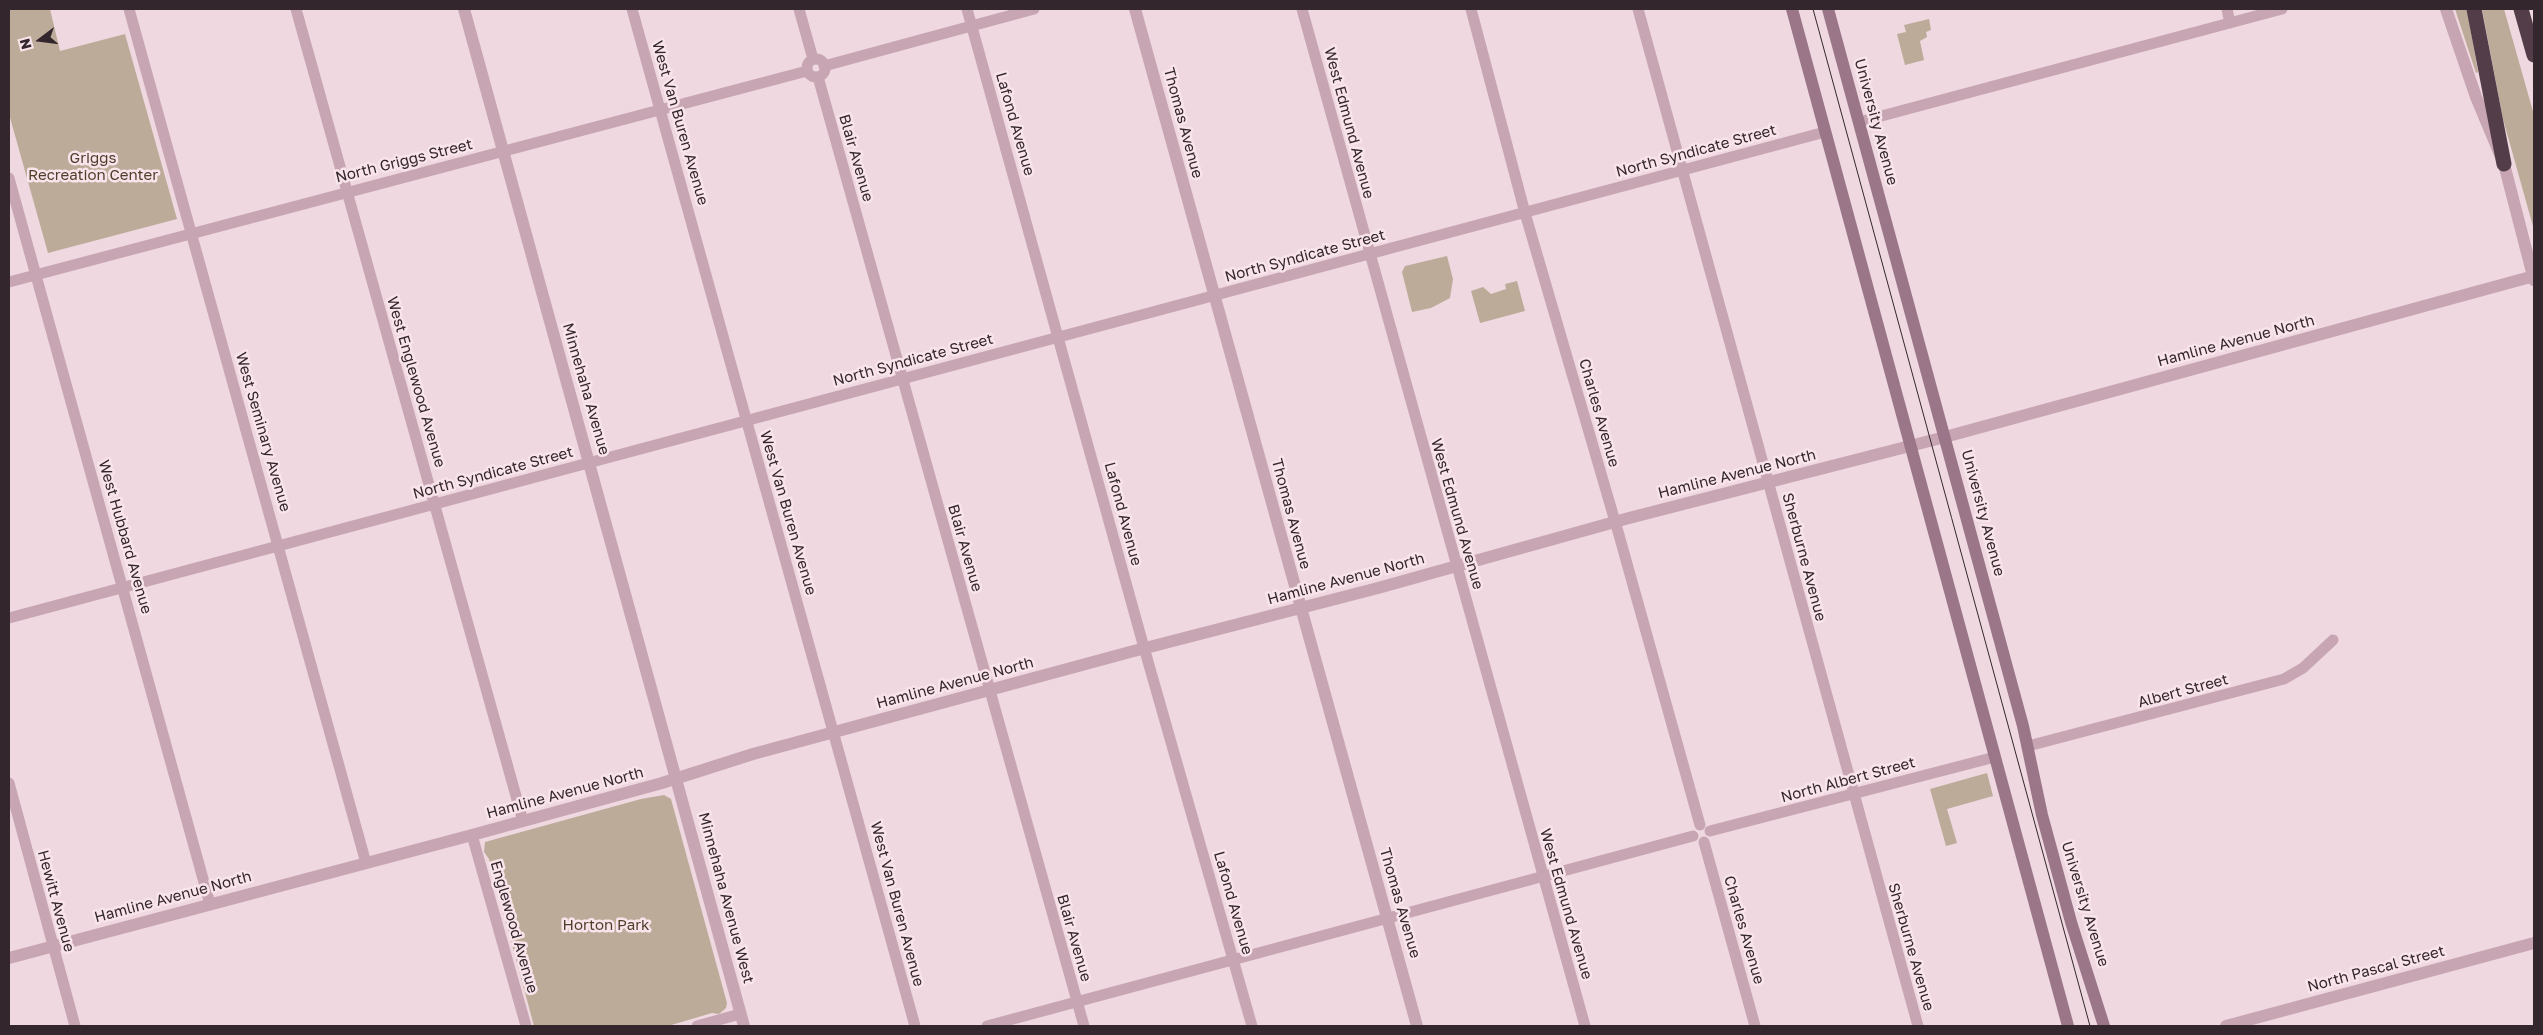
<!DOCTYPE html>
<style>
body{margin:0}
#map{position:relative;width:2543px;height:1035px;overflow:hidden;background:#efd8e0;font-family:"Golos Text",sans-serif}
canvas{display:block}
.frame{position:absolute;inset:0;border:10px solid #33262d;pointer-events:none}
.north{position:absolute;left:15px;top:15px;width:50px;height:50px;-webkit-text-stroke:4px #f8e4ea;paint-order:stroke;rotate:255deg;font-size:14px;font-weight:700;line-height:20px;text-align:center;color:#33262d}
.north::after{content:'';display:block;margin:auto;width:18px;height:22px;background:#33262d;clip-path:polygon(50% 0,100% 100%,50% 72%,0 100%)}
</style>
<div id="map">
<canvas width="2543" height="1035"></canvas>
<div class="frame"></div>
<div class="north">N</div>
</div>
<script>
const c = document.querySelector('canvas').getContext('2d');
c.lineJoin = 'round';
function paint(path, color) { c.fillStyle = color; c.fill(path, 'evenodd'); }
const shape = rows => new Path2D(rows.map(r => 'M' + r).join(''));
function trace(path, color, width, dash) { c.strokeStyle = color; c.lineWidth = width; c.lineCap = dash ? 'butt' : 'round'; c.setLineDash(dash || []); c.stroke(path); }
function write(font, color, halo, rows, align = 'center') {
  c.font = font + ' "Golos Text",sans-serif'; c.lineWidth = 5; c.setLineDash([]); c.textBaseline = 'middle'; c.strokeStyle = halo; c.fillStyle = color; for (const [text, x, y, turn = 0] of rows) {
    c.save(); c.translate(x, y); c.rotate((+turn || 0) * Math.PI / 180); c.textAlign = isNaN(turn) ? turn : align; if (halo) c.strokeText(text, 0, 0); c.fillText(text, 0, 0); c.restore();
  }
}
paint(shape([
 [9,9,50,9,60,51,125,34,177,219,48,253,9,114],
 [2455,9,2467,9,2478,72,2476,73],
 [2482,9,2504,9,2534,115,2534,230,2503,119],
 [1929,19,1931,30,1926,32,1927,37,1920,41,1924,60,1905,65,1897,34,1906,32,1904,25],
 [1447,256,1453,279,1450,298,1431,308,1412,312,1402,272,1405,266],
 [1517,281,1525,311,1480,323,1471,291,1483,287,1491,294,1506,289,1505,284],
 [1987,773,1993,796,1947,809,1957,843,1946,846,1930,789],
 [664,795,671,799,727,1003,726,1008,719,1014,712,1013,668,1026,534,1026,489,859,484,852,485,842,641,799]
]), '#bdab99');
trace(shape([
 [129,9,366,863],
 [296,9,523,821],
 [632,9,915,1026],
 [799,9,813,59],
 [967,9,1141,637,1252,1026],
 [1302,9,1585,1026],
 [1471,9,1525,213,1619,535,1700,825],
 [1638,9,1918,1026],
 [2227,9,2230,23],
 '807 68a9 9 0 1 1 18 0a9 9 0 1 1-18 0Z',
 [824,66,1034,9],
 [818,77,1084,1026],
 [1859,122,2282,9],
 [9,178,210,904],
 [9,282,807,71],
 [9,618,1825,132],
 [2028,746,2284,679,2303,668,2333,640],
 [9,783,75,1026],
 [1710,831,1995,757],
 [472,835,526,1026],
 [1704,842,1755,1026],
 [697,1026,740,1014],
 [987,1026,1693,836]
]), '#c7a5b2', 11);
trace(shape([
 [464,9,744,1026],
 [1135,9,1417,1026],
 [2446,9,2476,97,2504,164,2534,280],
 [9,958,472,835,662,783,753,754,1130,652,1378,588,1629,518,1945,437,2534,276],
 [2226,1026,2534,943]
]), '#c7a5b2', 12);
trace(shape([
 [1792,9,2068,1026],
 [1828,9,2023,726,2042,815,2071,922,2104,1026]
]), '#9a7688', 12);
trace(shape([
 [2474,9,2504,164],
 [2521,9,2534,55]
]), '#533d49', 15);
trace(shape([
 [1813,9,2090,1026]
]), '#33262d', 1);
write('15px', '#33262d', '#f8e4ea', [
 ["University Avenue",1876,122,75],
 ["West Van Buren Avenue",680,123,74],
 ["Thomas Avenue",1183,123,75],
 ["West Edmund Avenue",1349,123,75],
 ["Lafond Avenue",1015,124,74],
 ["North Syndicate Street",1696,151,-15],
 ["Blair Avenue",856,158,74],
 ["North Griggs Street",404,161,-14],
 ["North Syndicate Street",1305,256,-15],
 ["Hamline Avenue North",2236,341,-15],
 ["North Syndicate Street",913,360,-15],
 ["West Englewood Avenue",416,382,74],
 ["Minnehaha Avenue",586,389,74],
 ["Charles Avenue",1599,413,74],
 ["West Seminary Avenue",263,432,74],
 ["North Syndicate Street",493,473,-15],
 ["Hamline Avenue North",1737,474,-14],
 ["West Van Buren Avenue",788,513,74],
 ["University Avenue",1983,513,75],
 ["Lafond Avenue",1123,514,75],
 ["Thomas Avenue",1291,514,75],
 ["West Edmund Avenue",1457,514,74],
 ["West Hubbard Avenue",125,537,74],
 ["Blair Avenue",965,548,74],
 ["Sherburne Avenue",1804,557,75],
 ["Hamline Avenue North",1346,579,-15],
 ["Hamline Avenue North",955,683,-15],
 ["Albert Street",2183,691,-15],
 ["North Albert Street",1848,780,-15],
 ["Hamline Avenue North",565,793,-15],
 ["Hamline Avenue North",173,897,-15],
 ["Minnehaha Avenue West",726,898,75],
 ["Hewitt Avenue",56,901,75],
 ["Lafond Avenue",1233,903,74],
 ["Thomas Avenue",1400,903,74],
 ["West Van Buren Avenue",897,904,75],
 ["West Edmund Avenue",1566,904,74],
 ["University Avenue",2085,904,73],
 ["Englewood Avenue",514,927,74],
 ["Charles Avenue",1744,930,74],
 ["Blair Avenue",1074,938,74],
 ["Sherburne Avenue",1911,947,74],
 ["North Pascal Street",2376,969,-15]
]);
write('15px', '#503e2b', '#f8e4ea', [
 ["Griggs",93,158],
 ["Recreation Center",93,175],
 ["Horton Park",606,925]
]);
</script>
